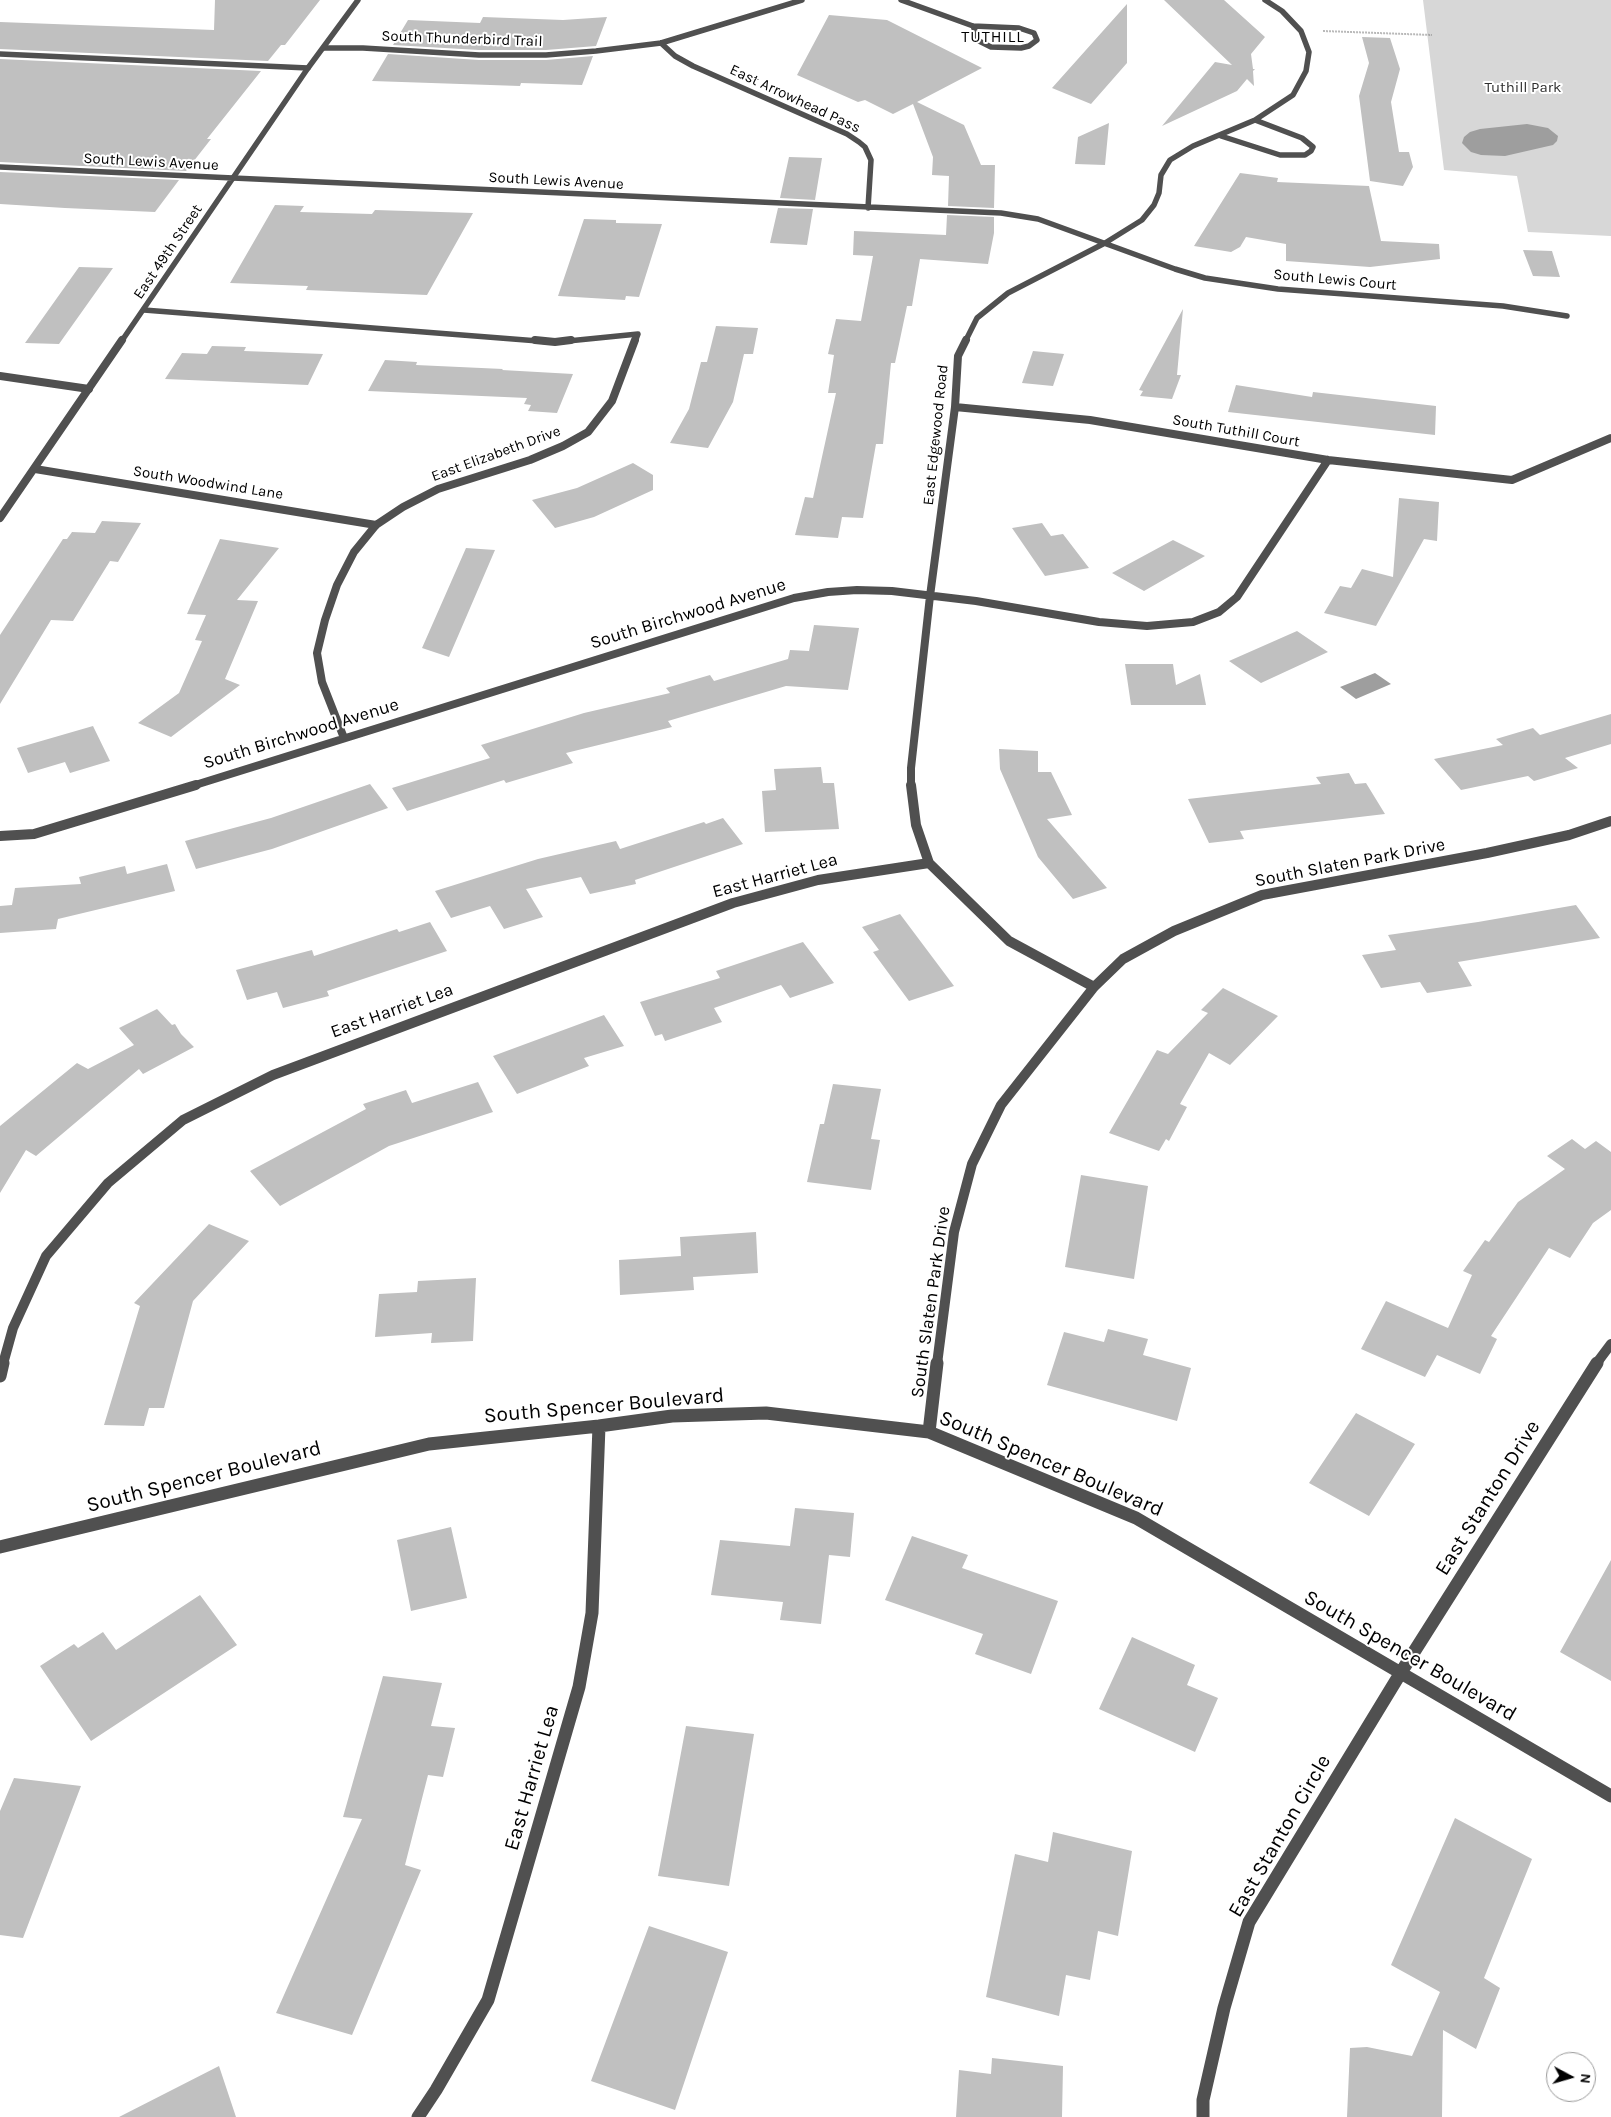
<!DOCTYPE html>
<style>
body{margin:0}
#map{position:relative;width:1611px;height:2117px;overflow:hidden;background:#fff;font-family:Karla,sans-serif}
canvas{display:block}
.north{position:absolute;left:1546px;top:2052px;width:50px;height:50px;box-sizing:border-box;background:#fff;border:1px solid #999;border-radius:50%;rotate:96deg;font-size:14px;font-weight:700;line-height:20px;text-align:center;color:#000}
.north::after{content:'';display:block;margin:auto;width:18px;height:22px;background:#000;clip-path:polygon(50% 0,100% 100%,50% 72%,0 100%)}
</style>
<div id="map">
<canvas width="1611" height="2117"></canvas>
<div class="north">N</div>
</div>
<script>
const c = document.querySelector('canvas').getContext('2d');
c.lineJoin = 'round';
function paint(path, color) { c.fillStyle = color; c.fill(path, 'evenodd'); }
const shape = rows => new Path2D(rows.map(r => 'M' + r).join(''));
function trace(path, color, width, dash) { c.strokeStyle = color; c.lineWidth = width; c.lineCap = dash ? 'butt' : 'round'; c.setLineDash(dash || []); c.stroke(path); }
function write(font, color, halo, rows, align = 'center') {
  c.font = font + ' Karla,sans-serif'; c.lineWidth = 4; c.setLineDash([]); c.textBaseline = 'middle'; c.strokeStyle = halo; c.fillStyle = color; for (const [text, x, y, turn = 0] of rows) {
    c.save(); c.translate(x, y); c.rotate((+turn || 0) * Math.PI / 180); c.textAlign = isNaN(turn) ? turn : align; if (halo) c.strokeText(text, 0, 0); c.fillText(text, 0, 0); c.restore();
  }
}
paint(shape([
 [1423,0,1611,0,1611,236,1528,232,1517,176,1444,170]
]), '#d7d7d7');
paint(shape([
 [1527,124,1548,128,1558,136,1557,141,1553,145,1505,156,1481,155,1471,152,1462,143,1464,137,1470,132,1480,129],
 [1375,673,1391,684,1356,699,1340,687]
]), '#9e9e9e');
paint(shape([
 [215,0,320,0,285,45,281,45,268,61,0,49,0,22,214,30],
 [1164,0,1224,0,1265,37,1251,54,1253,69,1255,69,1253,71,1254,86,1247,79,1237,91,1162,126,1215,62,1232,65],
 [1127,4,1127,63,1091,104,1052,88],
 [829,15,887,20,982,68,917,102,964,125,981,165,995,165,994,208,948,206,949,176,932,175,933,157,913,104,893,114,865,100,858,102,797,75],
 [483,17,563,20,607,17,596,46,546,50,479,50,393,45,408,20,480,23],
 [1362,37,1390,38,1400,69,1391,102,1399,152,1409,152,1413,167,1403,186,1370,181,1359,96,1369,63],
 [388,54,479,60,546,60,593,56,582,85,521,83,520,86,372,81],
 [0,59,261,71,207,139,211,139,186,171,0,162],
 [1109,123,1105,165,1075,164,1078,137],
 [789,157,822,158,815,200,780,198],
 [0,172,179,180,155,212,65,208,0,204],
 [1240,173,1278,178,1277,182,1369,186,1381,241,1439,244,1440,259,1370,267,1286,261,1286,244,1246,237,1240,247,1231,252,1194,246],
 [275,205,304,206,300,212,372,214,375,210,473,213,427,295,306,290,308,286,230,283],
 [778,208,813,209,807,245,770,243],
 [947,215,994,217,994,233,988,264,920,259,912,306,907,306,895,363,891,363,883,444,876,444,863,518,842,517,838,538,795,535,805,497,813,498,836,393,828,393,834,355,828,354,836,319,861,321,873,256,853,255,854,231,946,235],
 [584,219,616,220,616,223,662,224,639,297,626,296,625,300,558,296],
 [1523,250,1552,251,1560,277,1533,276],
 [79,267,113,268,59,344,25,343],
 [1183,309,1177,375,1181,375,1172,399,1140,396,1143,391,1139,390],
 [716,326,758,328,753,354,744,354,733,402,708,448,670,443,689,409,701,362,707,362],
 [212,346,246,347,244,351,323,354,308,385,165,379,182,353,207,354],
 [1033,351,1064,354,1053,386,1022,383],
 [385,360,417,362,416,365,503,369,502,370,573,374,557,413,528,411,531,405,524,404,527,398,368,391],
 [1236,385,1312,397,1313,392,1436,406,1435,435,1228,412],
 [633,463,653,475,653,490,594,517,555,528,532,500,577,488],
 [1399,498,1439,502,1437,541,1424,539,1376,626,1324,613,1340,586,1351,588,1362,569,1393,577],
 [102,521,141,523,118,562,110,561,73,621,51,620,0,704,0,635,63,539,67,539,72,532,95,533],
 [1042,523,1051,536,1063,534,1089,568,1045,576,1012,528],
 [220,539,279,548,237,600,258,601,225,679,240,685,171,737,138,723,179,693,202,641,195,640,206,615,187,614],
 [1173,540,1205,556,1144,591,1112,573],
 [466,548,495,550,449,657,422,648],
 [814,625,859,628,848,690,786,686,668,721,672,727,566,753,573,763,506,783,504,780,407,811,392,788,490,758,481,745,584,713,670,693,666,688,710,675,714,681,788,659,790,650,809,651],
 [1297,631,1328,652,1261,683,1229,661],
 [1125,664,1173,664,1176,685,1200,674,1206,705,1131,705],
 [1611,714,1611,744,1565,758,1578,768,1534,781,1528,776,1461,790,1434,759,1503,745,1496,739,1533,728,1540,735],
 [93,726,110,761,70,773,65,762,28,773,17,748],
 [999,749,1038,751,1038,772,1051,772,1072,815,1047,819,1107,888,1073,899,1038,857,1000,769],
 [821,767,823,783,834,783,839,829,765,832,762,791,776,790,774,769],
 [1349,773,1355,784,1366,783,1385,814,1240,831,1244,839,1209,843,1188,799,1321,784,1316,777],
 [370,784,388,808,272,849,196,869,185,841,271,818],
 [723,818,743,844,635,880,636,884,590,894,581,877,526,889,543,917,504,929,490,906,451,918,435,891,538,859,616,841,620,849,704,822,706,824],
 [167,864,175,891,58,919,56,929,0,933,0,906,12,905,15,888,81,884,79,877,125,866,127,874],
 [1576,905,1600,938,1458,962,1472,986,1427,993,1420,982,1381,988,1362,955,1396,950,1388,935,1478,922],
 [900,914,954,986,909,1001,873,952,879,950,862,927],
 [430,922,447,951,327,991,329,996,283,1008,277,992,247,1000,236,970,312,950,314,956,397,929,399,932],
 [803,942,834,983,790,998,781,985,714,1008,722,1022,665,1041,662,1034,655,1036,640,1002,720,978,716,971],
 [1223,988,1278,1016,1230,1065,1209,1053,1180,1104,1187,1107,1169,1141,1166,1139,1159,1151,1109,1133,1157,1050,1168,1054,1208,1013,1201,1010],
 [157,1009,172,1025,175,1024,181,1034,194,1047,143,1074,139,1069,36,1156,26,1150,0,1193,0,1126,77,1063,88,1069,134,1045,119,1028],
 [604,1015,624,1046,584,1058,589,1066,517,1094,493,1056],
 [478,1082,493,1112,389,1146,280,1206,250,1171,366,1109,363,1104,406,1090,412,1103],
 [833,1084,881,1089,871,1139,880,1140,871,1190,807,1182,820,1124,824,1124],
 [1572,1139,1585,1149,1596,1141,1611,1152,1611,1210,1593,1223,1570,1258,1549,1248,1491,1336,1497,1339,1480,1374,1437,1355,1425,1377,1361,1349,1386,1301,1448,1328,1472,1275,1463,1271,1485,1240,1489,1242,1518,1202,1565,1169,1547,1156],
 [1081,1175,1148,1186,1134,1279,1065,1267],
 [209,1224,249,1241,193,1301,164,1408,149,1408,144,1426,104,1425,140,1306,134,1303],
 [756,1232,758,1273,693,1277,694,1290,620,1295,619,1260,681,1256,680,1237],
 [476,1278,473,1341,431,1343,432,1333,375,1337,379,1294,417,1292,418,1281],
 [1108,1329,1148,1339,1143,1355,1191,1368,1177,1421,1047,1385,1064,1332,1104,1342],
 [1356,1413,1415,1444,1369,1516,1309,1483],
 [795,1508,854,1513,850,1557,829,1555,821,1624,780,1620,783,1602,711,1595,720,1540,790,1546],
 [451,1527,467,1598,411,1611,397,1540],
 [912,1536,968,1555,962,1568,1058,1601,1031,1674,975,1654,983,1634,885,1600],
 [1611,1560,1611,1681,1560,1652],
 [200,1595,237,1645,91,1741,40,1666,74,1644,78,1648,103,1632,116,1650],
 [1132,1637,1195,1665,1187,1685,1218,1698,1195,1752,1099,1709],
 [383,1676,442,1683,431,1726,455,1728,443,1777,428,1775,405,1865,421,1870,352,2035,276,2013,362,1819,343,1817],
 [686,1726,754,1734,729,1886,658,1876],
 [14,1778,81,1786,23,1938,0,1935,0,1811],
 [1455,1818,1532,1859,1484,1978,1500,1988,1476,2049,1443,2030,1442,2117,1347,2117,1350,2048,1367,2047,1412,2056,1440,1992,1391,1965],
 [1053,1832,1132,1851,1118,1936,1098,1931,1090,1980,1066,1975,1059,2016,986,1997,1015,1854,1048,1862],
 [649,1926,728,1952,675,2110,591,2081],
 [992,2058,1063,2066,1062,2117,956,2117,959,2070,991,2074],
 [219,2066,236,2117,119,2117]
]), '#c0c0c0');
trace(shape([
 [1323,31,1432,35]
]), '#727272', 2, [0.5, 1]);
trace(shape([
 [901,0,973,26],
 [973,26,1019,28,1034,33,1037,40,1029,46,1021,48,991,47,979,41,973,26],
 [661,43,675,56,693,66,847,134,859,142,865,147,871,160,868,208],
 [324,48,363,48,479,55,546,55,596,51,661,43,802,0],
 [0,54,308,68],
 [1221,136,1280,155,1305,155,1311,151,1313,147,1302,138,1255,120],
 [233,178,1001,213,1038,219,1175,269,1205,278,1278,289,1503,306,1567,316],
 [144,310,551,342],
 [558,342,638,334,635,342],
 [965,342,977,318,1008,293,1105,243,1142,220,1154,205,1159,193,1161,175,1170,160,1193,146,1255,120,1293,95,1306,71,1309,52,1301,31,1282,11,1265,0]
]), '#505050', 5.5);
trace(shape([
 [535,340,555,342,571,340],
 [0,376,89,389],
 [955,407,1090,420,1328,460,1512,480,1611,438],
 [35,469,376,525],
 [344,738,322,682,317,653,325,620,337,585,354,552,376,525,403,507,438,489,530,460,563,446,588,432,612,401,635,340],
 [192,786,794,598,828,592,857,590,892,591,976,601,1099,622,1147,626,1193,622,1219,612,1237,597,1328,460],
 [911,786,911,768,930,596,955,407,958,356,966,340]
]), '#505050', 8);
trace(shape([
 [911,785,916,825,929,863,1009,941,1094,987],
 [0,836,34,834,196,785],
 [3,1364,13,1328,46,1256,108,1183,183,1120,273,1075,733,903,818,880,929,863],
 [937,1364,954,1232,972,1164,1001,1105,1094,987,1123,959,1174,931,1262,895,1487,853,1569,835,1611,821],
 [1596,1364,1611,1344]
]), '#505050', 10);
trace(shape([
 [0,1376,3,1363],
 [929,1432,937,1363],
 [0,1547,429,1444,599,1426,672,1416,766,1413,929,1432,1136,1518,1611,1796],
 [418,2117,436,2090,488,2000,579,1687,592,1613,599,1426],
 [1203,2117,1203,2100,1224,2008,1249,1922,1400,1674,1597,1363]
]), '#505050', 13);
trace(shape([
 [0,167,233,178],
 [121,342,308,68,358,0]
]), '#505050', 5.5);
trace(shape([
 [0,518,122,340]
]), '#505050', 8);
write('15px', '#000', '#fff', [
 ["South Thunderbird Trail",462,39,2],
 ["East Arrowhead Pass",795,99,25],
 ["South Lewis Avenue",151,162,3],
 ["South Lewis Avenue",556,181,3],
 ["East 49th Street",168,252,-56],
 ["South Lewis Court",1335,280,5],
 ["South Tuthill Court",1236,431,10],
 ["East Edgewood Road",936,435,-84],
 ["East Elizabeth Drive",496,454,-20],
 ["South Woodwind Lane",208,483,9]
]);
write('15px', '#2e2e2e', '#fff', [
 ["Tuthill Park",1523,88]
]);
c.letterSpacing = '1px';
write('16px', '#000', '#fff', [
 ["TUTHILL",993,37]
]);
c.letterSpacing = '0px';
write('18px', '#000', '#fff', [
 ["South Birchwood Avenue",688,614,-17],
 ["South Birchwood Avenue",301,734,-17],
 ["South Slaten Park Drive",1350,863,-11],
 ["East Harriet Lea",775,876,-15],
 ["East Harriet Lea",392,1011,-20],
 ["South Slaten Park Drive",931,1302,-82]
]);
write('21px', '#000', '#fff', [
 ["South Spencer Boulevard",604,1406,-5],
 ["South Spencer Boulevard",1051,1464,23],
 ["South Spencer Boulevard",204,1477,-14],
 ["East Stanton Drive",1488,1498,-58],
 ["South Spencer Boulevard",1410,1656,30],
 ["East Harriet Lea",532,1778,-74],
 ["East Stanton Circle",1280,1836,-60]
]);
</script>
